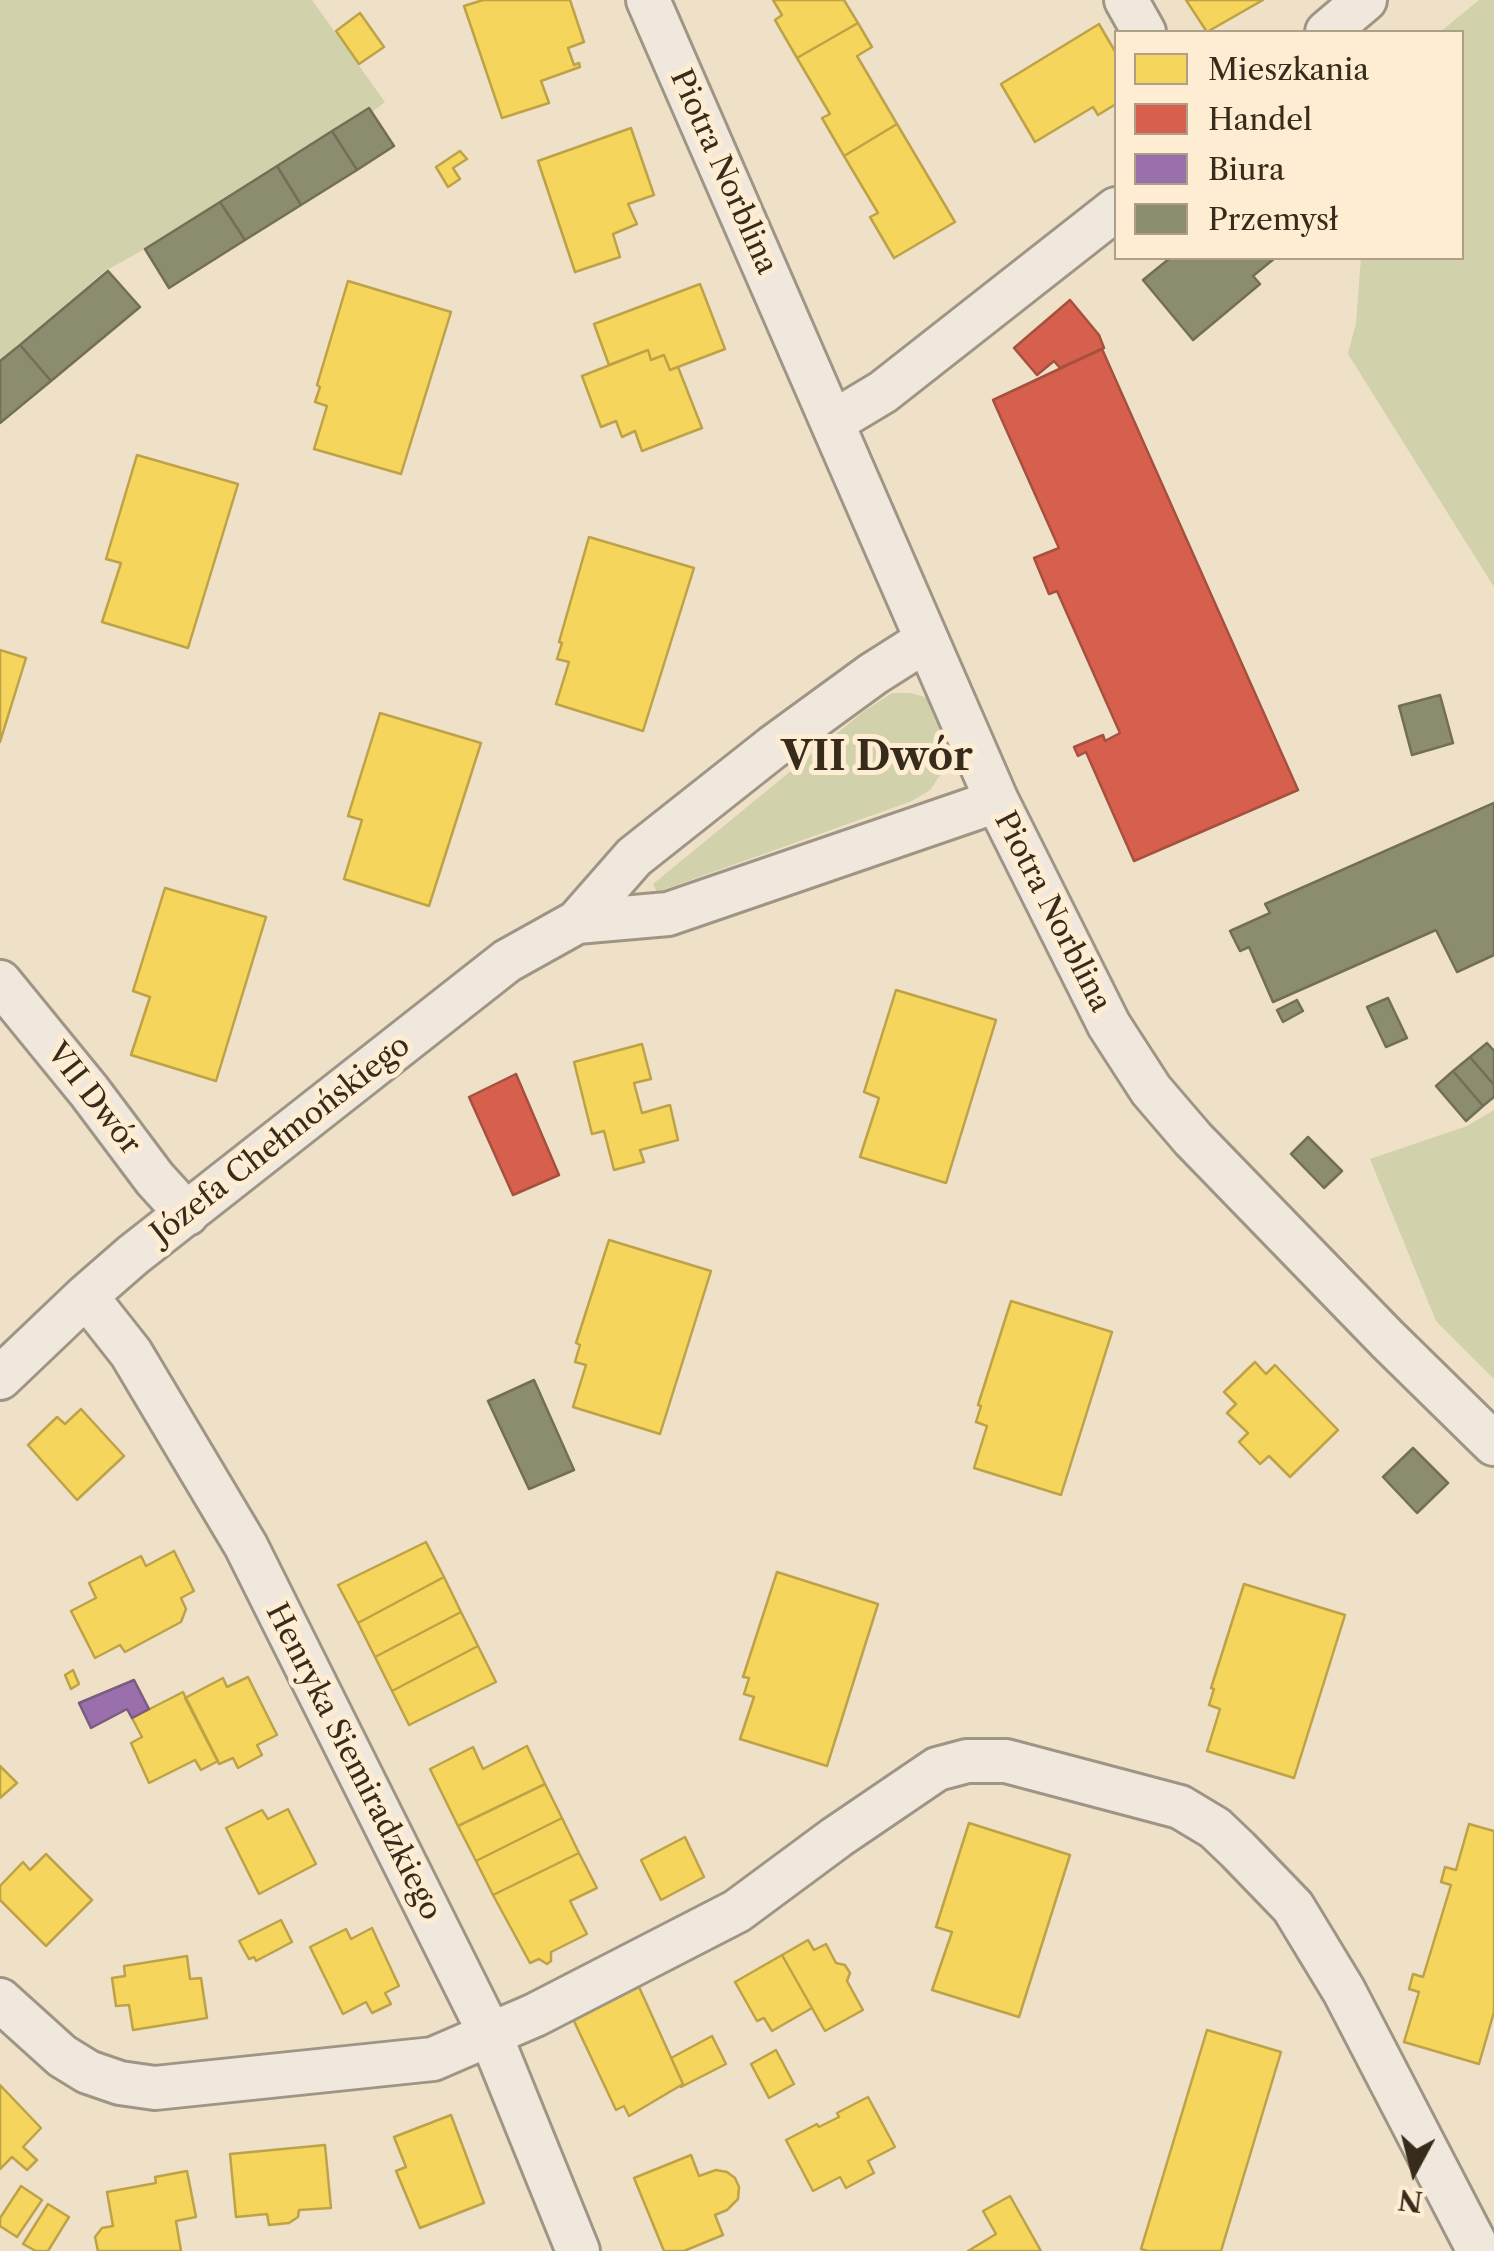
<!DOCTYPE html>
<meta charset="utf-8">
<style>
body{margin:0}
#map{position:relative;width:1494px;height:2251px;overflow:hidden;background:#efe0c8;font-family:"Libre Caslon Text",serif}
canvas{display:block}
.legend{position:absolute;left:1114px;top:30px;width:350px;height:230px;box-sizing:border-box;background:#feedd2;border:2px solid #ae9f89;margin:0;padding:12px 18px;list-style:none;font-size:30px;color:#372b1b}
.legend li{display:flex;align-items:center;gap:20px;height:50px}
.legend b{width:50px;border:2px solid #ae9f89}
.north{position:absolute;left:1364px;top:2121px;width:100px;height:100px;-webkit-text-stroke:8px #feedd2;paint-order:stroke;rotate:187deg;font-size:28px;font-weight:700;line-height:40px;text-align:center;color:#372b1b}
.north::after{content:'';display:block;margin:auto;width:35px;height:45px;background:#372b1b;clip-path:polygon(50% 0,100% 100%,50% 72%,0 100%)}
</style>
<div id="map">
<canvas width="1494" height="2251"></canvas>
<ul class="legend">
<li><b style="height:28px;background:#f6d55c"></b>Mieszkania</li>
<li><b style="height:28px;background:#d6604d"></b>Handel</li>
<li><b style="height:28px;background:#9970ab"></b>Biura</li>
<li><b style="height:28px;background:#8c8c6e"></b>Przemysł</li>
</ul>
<div class="north">N</div>
</div>
<script>
const c = document.querySelector('canvas').getContext('2d');
c.lineJoin = 'round';
function paint(path, color) { c.fillStyle = color; c.fill(path, 'evenodd'); }
const shape = rows => new Path2D(rows.map(r => 'M' + r).join(''));
function trace(path, color, width, dash) { c.strokeStyle = color; c.lineWidth = width; c.lineCap = dash ? 'butt' : 'round'; c.setLineDash(dash || []); c.stroke(path); }
function write(font, color, halo, rows, align = 'center') {
  c.font = font + ' "Libre Caslon Text",serif'; c.lineWidth = 10; c.setLineDash([]); c.textBaseline = 'middle'; c.strokeStyle = halo; c.fillStyle = color; for (const [text, x, y, turn = 0] of rows) {
    c.save(); c.translate(x, y); c.rotate((+turn || 0) * Math.PI / 180); c.textAlign = isNaN(turn) ? turn : align; if (halo) c.strokeText(text, 0, 0); c.fillText(text, 0, 0); c.restore();
  }
}
paint(shape([
 [0,0,312,0,385,102,372,112,369,108,145,249,105,271,0,361],
 [1479,0,1494,0,1494,587,1348,354,1356,323,1361,258,1462,258,1462,32,1440,32],
 [892,693,911,693,928,698,950,749,949,762,930,790,912,801,657,892,653,884,863,712],
 [1494,1110,1494,1379,1436,1321,1370,1159,1467,1126]
]), '#d1d1ab');
const homes = shape([
 [483,0,570,0,584,42,568,48,574,65,579,63,580,67,541,81,549,103,502,118,464,6,483,0],
 [773,0,844,0,858,23,797,58,775,20,782,15,773,0],
 [1186,0,1263,0,1207,32,1186,0],
 [360,13,384,47,359,64,336,31,360,13],
 [858,23,872,47,857,56,897,124,844,156,822,118,830,114,797,58,858,23],
 [1099,24,1116,53,1116,104,1098,115,1093,107,1035,142,1001,84,1099,24],
 [897,124,955,222,894,258,870,217,878,213,844,156,897,124],
 [631,128,654,195,628,204,637,224,613,234,620,257,575,272,538,161,631,128],
 [460,151,467,159,453,168,460,179,448,187,436,167,460,151],
 [348,281,451,312,401,474,314,449,327,406,315,402,320,387,317,385,348,281],
 [700,284,725,349,670,370,664,355,651,360,648,350,609,365,594,324,700,284],
 [648,350,651,360,664,355,670,370,678,367,702,428,642,451,635,431,622,437,616,421,601,427,582,376,648,350],
 [137,455,238,484,188,648,102,622,121,563,106,559,137,455],
 [589,537,694,568,643,731,556,704,569,662,557,659,562,643,559,642,589,537],
 [0,650,26,658,0,742,0,650],
 [380,713,481,743,429,906,344,879,362,820,348,816,380,713],
 [165,888,266,917,216,1081,131,1055,150,997,133,991,165,888],
 [896,990,996,1020,946,1183,860,1157,879,1098,864,1092,896,990],
 [642,1044,651,1079,634,1083,642,1113,670,1105,678,1140,640,1150,644,1162,614,1170,604,1131,592,1134,574,1062,642,1044],
 [609,1240,711,1271,660,1434,573,1407,586,1365,575,1362,580,1345,576,1343,609,1240],
 [1011,1301,1112,1332,1061,1495,974,1468,987,1426,976,1422,981,1406,978,1405,1011,1301],
 [1255,1362,1266,1374,1275,1365,1338,1430,1290,1477,1269,1456,1260,1464,1239,1442,1248,1433,1227,1413,1236,1404,1224,1392,1255,1362],
 [81,1409,124,1456,77,1500,28,1445,57,1417,65,1424,81,1409],
 [426,1542,444,1577,358,1623,338,1585,426,1542],
 [174,1551,194,1591,181,1598,186,1609,181,1622,125,1652,120,1645,95,1658,71,1611,96,1598,89,1583,141,1556,146,1566,174,1551],
 [777,1572,878,1604,827,1766,740,1739,754,1697,744,1694,749,1678,743,1677,777,1572],
 [444,1577,461,1612,375,1657,358,1623,444,1577],
 [1244,1584,1345,1615,1294,1778,1207,1751,1220,1709,1209,1705,1214,1689,1211,1688,1244,1584],
 [461,1612,478,1646,392,1691,375,1657,461,1612],
 [478,1646,496,1682,409,1725,392,1691,478,1646],
 [73,1670,79,1684,71,1689,65,1675,73,1670],
 [248,1677,277,1735,257,1745,262,1755,238,1768,233,1758,219,1764,185,1698,223,1678,227,1687,248,1677],
 [183,1692,218,1761,201,1770,195,1760,149,1783,131,1743,142,1737,132,1718,183,1692],
 [527,1746,545,1784,458,1826,430,1769,473,1747,483,1769,527,1746],
 [0,1766,17,1783,0,1798,0,1766],
 [545,1784,562,1818,476,1861,458,1826,545,1784],
 [288,1809,316,1864,259,1894,226,1828,262,1810,268,1819,288,1809],
 [562,1818,579,1853,493,1895,476,1861,562,1818],
 [969,1823,1070,1855,1019,2017,932,1990,952,1932,936,1927,969,1823],
 [1469,1824,1494,1831,1494,2012,1479,2064,1404,2042,1419,1992,1409,1989,1413,1974,1423,1977,1451,1885,1441,1882,1445,1867,1456,1870,1469,1824],
 [685,1837,704,1877,661,1900,641,1860,685,1837],
 [579,1853,597,1888,570,1901,587,1934,551,1952,551,1961,547,1964,539,1959,530,1963,493,1895,579,1853],
 [46,1854,92,1900,46,1946,0,1900,0,1886,23,1862,30,1870,46,1854],
 [281,1920,292,1942,256,1961,254,1957,249,1959,239,1941,281,1920],
 [372,1928,399,1986,385,1993,391,2004,372,2013,366,2002,343,2014,310,1947,346,1929,351,1939,372,1928],
 [808,1940,814,1950,826,1944,836,1963,845,1965,850,1973,847,1981,863,2010,825,2031,782,1955,808,1940],
 [782,1955,812,2008,772,2031,764,2018,757,2021,735,1982,782,1955],
 [187,1956,190,1979,201,1978,207,2018,133,2030,129,2005,116,2006,112,1978,125,1976,124,1966,187,1956],
 [639,1987,683,2084,629,2116,624,2106,616,2110,573,2019,639,1987],
 [1207,2030,1281,2052,1221,2251,1148,2251,1141,2249,1207,2030],
 [712,2036,726,2064,681,2087,683,2084,671,2058,712,2036],
 [776,2050,794,2084,769,2098,751,2064,776,2050],
 [0,2085,41,2128,23,2147,37,2160,27,2170,12,2157,0,2169,0,2085],
 [868,2097,895,2147,868,2161,874,2173,846,2188,840,2177,813,2191,786,2140,817,2124,819,2127,839,2117,837,2113,868,2097],
 [451,2115,484,2203,420,2228,396,2171,406,2167,394,2137,451,2115],
 [325,2145,331,2208,299,2210,298,2217,289,2223,269,2225,267,2214,236,2217,230,2154,325,2145],
 [691,2155,699,2176,716,2170,727,2172,735,2178,739,2187,738,2199,727,2210,715,2215,723,2235,684,2251,664,2251,634,2178,691,2155],
 [187,2171,196,2217,176,2221,181,2251,98,2251,95,2237,102,2228,113,2226,107,2192,156,2183,155,2177,187,2171],
 [21,2186,42,2200,17,2237,0,2226,0,2218,21,2186],
 [1010,2196,1041,2251,968,2251,996,2234,983,2211,1010,2196],
 [48,2204,69,2217,48,2251,36,2251,23,2244,48,2204]
]);
paint(homes, '#f6d55c');
trace(homes, '#bda248', 2.5);
const shops = shape([
 [1070,300,1099,335,1104,348,1060,368,1054,361,1037,375,1014,348,1070,300],
 [1102,349,1298,790,1134,861,1086,752,1078,756,1074,747,1103,735,1105,741,1120,733,1057,591,1049,594,1034,558,1059,548,993,400,1102,349],
 [516,1074,559,1175,513,1195,469,1097,516,1074]
]);
paint(shops, '#d6604d');
trace(shops, '#a6503e', 2.5);
const offices = shape([
 [134,1680,149,1709,132,1718,127,1709,91,1728,79,1703,134,1680]
]);
paint(offices, '#9970ab');
trace(offices, '#7c5b80', 2.5);
const industry = shape([
 [369,108,394,146,357,170,332,131,369,108],
 [332,131,357,170,301,205,277,166,332,131],
 [277,166,301,205,245,240,220,202,277,166],
 [220,202,245,240,169,288,145,249,220,202],
 [1170,258,1275,258,1253,276,1260,284,1193,340,1143,280,1170,258],
 [108,271,140,307,51,381,20,345,108,271],
 [20,345,51,381,0,423,0,361,20,345],
 [1440,695,1453,743,1412,755,1399,706,1440,695],
 [1494,803,1494,955,1457,972,1436,930,1273,1002,1249,947,1240,951,1230,931,1270,913,1265,904,1494,803],
 [1388,998,1407,1038,1386,1047,1367,1007,1388,998],
 [1297,1000,1303,1011,1283,1022,1277,1010,1297,1000],
 [1487,1043,1494,1051,1494,1085,1470,1057,1487,1043],
 [1470,1057,1494,1085,1494,1097,1483,1106,1453,1071,1470,1057],
 [1453,1071,1483,1106,1466,1121,1436,1086,1453,1071],
 [1308,1137,1342,1171,1324,1188,1291,1154,1308,1137],
 [534,1380,574,1470,529,1489,488,1401,534,1380],
 [1413,1448,1448,1483,1417,1513,1383,1477,1413,1448]
]);
paint(industry, '#8c8c6e');
trace(industry, '#726f55', 2.5);
const street = shape([
 [648,0,997,801,1109,1025,1151,1090,1193,1139,1387,1339,1494,1444],
 [1126,0,1144,32],
 [1327,32,1365,0],
 [833,422,883,392,1116,209],
 [577,922,668,914,997,801],
 [0,982,89,1091,155,1179,187,1214],
 [86,1296,131,1353,246,1546,490,2034,578,2251],
 [0,1378,86,1296,133,1255,507,961,577,922,634,857,773,747,873,674,925,641],
 [0,2000,62,2056,88,2072,120,2083,155,2088,433,2059,535,2015,737,1911,837,1837,937,1769,967,1761,1006,1761,1180,1807,1215,1828,1238,1850,1293,1907,1344,1991,1479,2251]
]);
trace(street, '#9e9585', 48);
trace(street, '#f0e8dc', 42);
write('30px', '#372b1b', '#feedd2', [
 ["Piotra Norblina",723,172,66],
 ["Piotra Norblina",1052,912,63],
 ["VII Dwór",93,1099,52],
 ["Józefa Chełmońskiego",281,1140,-38],
 ["Henryka Siemiradzkiego",353,1762,63]
]);
write('bold 40px', '#372b1b', '#feedd2', [
 ["VII Dwór",877,758]
]);
</script>
